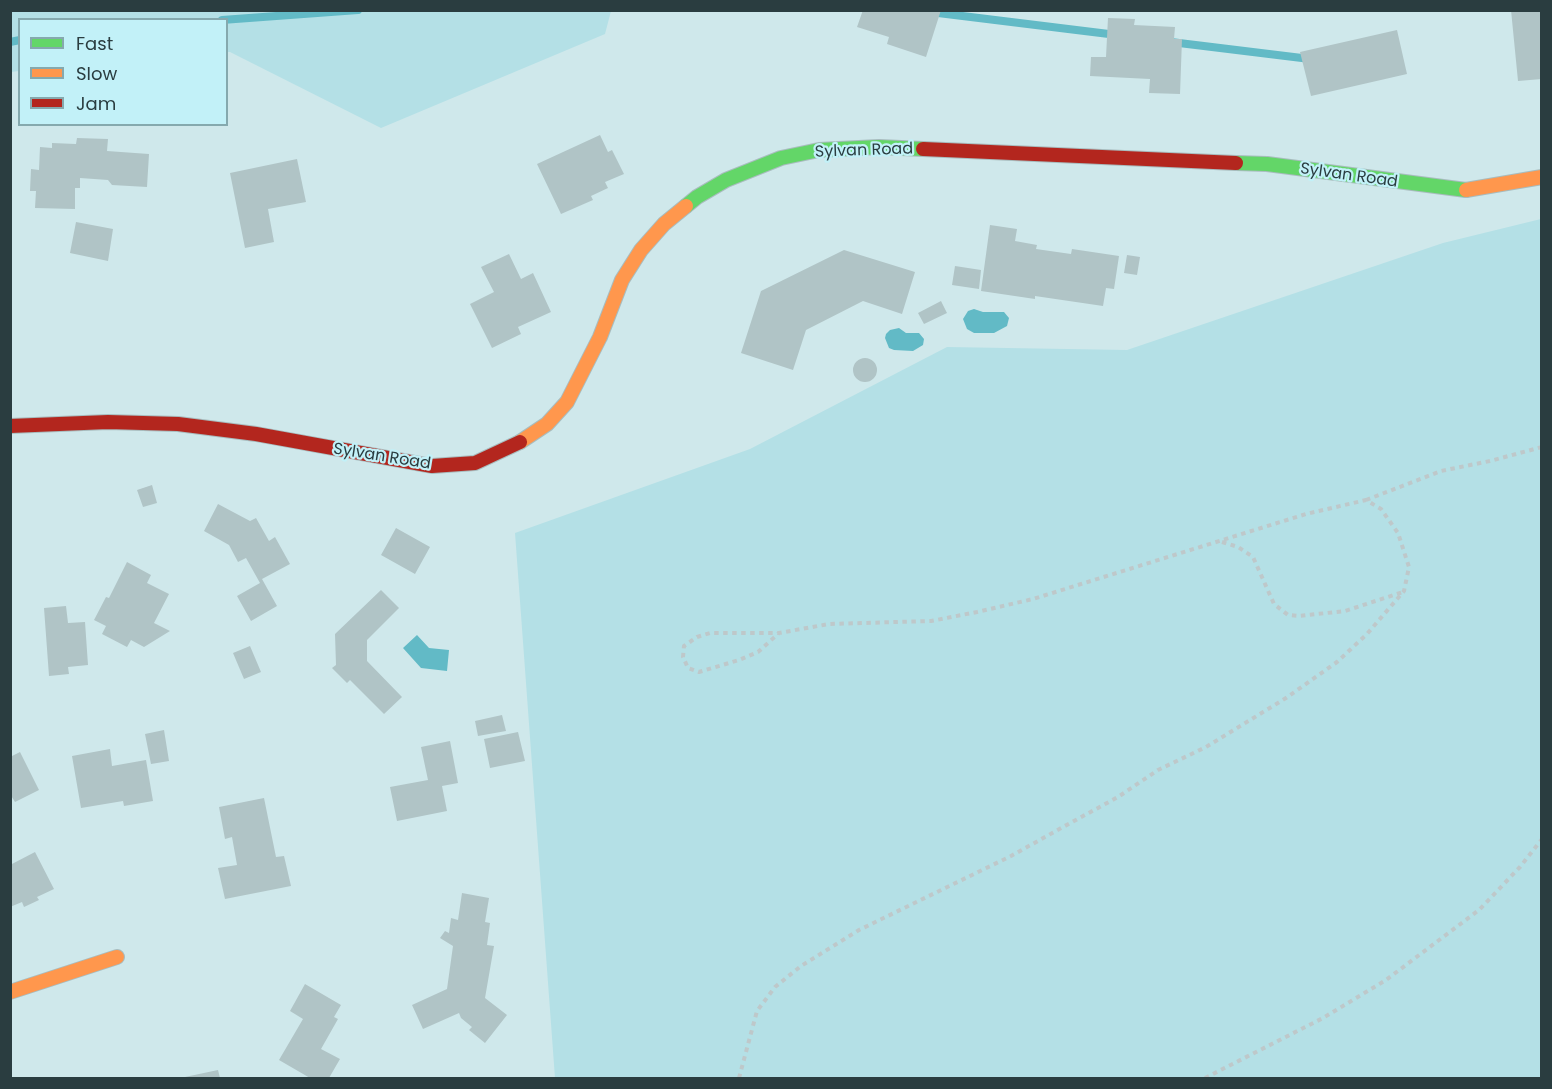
<!DOCTYPE html>
<style>
body{margin:0}
#map{position:relative;width:1552px;height:1089px;overflow:hidden;background:#cfe8eb;font-family:Poppins,sans-serif}
canvas{display:block}
.frame{position:absolute;inset:0;border:12px solid #2a3d40;pointer-events:none}
.legend{position:absolute;left:18px;top:18px;width:210px;height:108px;box-sizing:border-box;background:#c2f1f8;border:2px solid #85a9ae;margin:0;padding:8px 10px;list-style:none;font-size:18px;color:#2a3d40}
.legend li{display:flex;align-items:center;gap:12px;height:30px}
.legend b{width:30px;border:2px solid #85a9ae}
</style>
<div id="map">
<canvas width="1552" height="1089"></canvas>
<div class="frame"></div>
<ul class="legend">
<li><b style="height:8px;background:#63d668"></b>Fast</li>
<li><b style="height:8px;background:#ff974d"></b>Slow</li>
<li><b style="height:8px;background:#b3261e"></b>Jam</li>
</ul>
</div>
<script>
const c = document.querySelector('canvas').getContext('2d');
c.lineJoin = 'round';
function paint(path, color) { c.fillStyle = color; c.fill(path, 'evenodd'); }
const shape = rows => new Path2D(rows.map(r => 'M' + r).join(''));
function trace(path, color, width, dash) { c.strokeStyle = color; c.lineWidth = width; c.lineCap = dash ? 'butt' : 'round'; c.setLineDash(dash || []); c.stroke(path); }
function write(font, color, halo, rows, align = 'center') {
  c.font = font + ' Poppins,sans-serif'; c.lineWidth = 4.5; c.setLineDash([]); c.textBaseline = 'middle'; c.strokeStyle = halo; c.fillStyle = color; for (const [text, x, y, turn = 0] of rows) {
    c.save(); c.translate(x, y); c.rotate((+turn || 0) * Math.PI / 180); c.textAlign = isNaN(turn) ? turn : align; if (halo) c.strokeText(text, 0, 0); c.fillText(text, 0, 0); c.restore();
  }
}
paint(shape([
 [11,10,611,10,611,11,605,34,381,128,230,52,227,52,226,20,20,20,19,71,11,72],
 [1541,219,1541,1078,555,1078,515,533,750,449,947,347,1127,350,1443,243]
]), '#b4e0e6');
paint(shape([
 [974,309,983,312,1004,312,1009,318,1007,326,994,333,974,333,967,329,963,319,968,311],
 [899,328,906,333,919,333,924,339,923,345,913,351,894,350,889,348,885,338,886,334,890,330],
 [417,635,429,648,449,650,447,671,421,668,403,648]
]), '#62bac6');
trace(shape([
 [930,12,1117,35],
 [222,20,358,10],
 [10,42,20,40],
 [1171,42,1310,59]
]), '#62bac6', 8);
paint(shape([
 [863,10,941,10,926,57,887,44,889,37,857,27],
 [1511,10,1541,10,1542,79,1518,81],
 [1108,18,1135,19,1134,25,1175,27,1174,39,1182,39,1180,94,1149,93,1150,79,1090,76,1091,57,1106,57],
 [1397,30,1407,74,1311,96,1300,52],
 [600,135,608,152,612,150,624,174,605,182,608,188,591,196,593,200,561,214,537,164],
 [77,138,108,139,107,151,149,154,147,187,112,185,108,180,80,178,80,188,75,188,75,209,35,208,36,191,30,191,31,169,39,170,40,147,52,148,52,143,76,144],
 [297,159,306,202,268,209,274,242,245,248,230,173],
 [76,222,113,229,108,261,70,253],
 [990,225,1017,229,1015,241,1037,245,1036,249,1071,254,1072,249,1119,256,1114,289,1106,288,1103,306,1035,296,1035,299,981,291],
 [844,250,915,272,902,314,863,301,806,330,793,370,741,353,761,291],
 [509,254,521,279,533,273,551,312,518,327,521,334,492,348,470,304,494,292,481,267],
 [1127,255,1140,257,1137,275,1124,273],
 [955,266,981,270,979,289,952,285],
 [941,301,947,313,924,324,918,313],
 '853 370a12 12 0 1 1 24 0a12 12 0 1 1-24 0Z',
 [152,485,157,503,143,507,137,490],
 [218,504,250,521,256,518,269,541,275,537,290,564,262,579,277,606,251,621,237,596,260,583,246,558,238,562,229,545,204,531],
 [396,528,430,547,415,574,381,555],
 [127,562,151,575,147,583,169,594,154,623,170,631,144,647,131,640,127,647,102,634,106,626,94,620,106,597,109,598],
 [381,590,399,608,367,640,367,661,402,697,384,714,350,680,347,683,332,668,336,665,335,634],
 [66,606,68,623,85,622,88,665,68,667,69,674,49,676,44,608],
 [250,646,261,672,244,679,233,653],
 [502,715,506,731,478,736,475,721],
 [164,730,169,761,151,764,145,734],
 [518,732,525,761,490,768,484,739],
 [450,741,458,783,442,786,447,811,397,821,390,787,428,780,421,747],
 [110,749,112,766,146,760,153,801,124,806,123,801,81,808,72,756],
 [20,752,39,790,15,802,10,794,10,757],
 [264,798,276,857,284,856,291,886,225,899,218,868,237,865,232,837,225,839,219,807],
 [35,852,54,889,37,897,39,900,24,907,22,902,10,907,10,865],
 [462,893,489,898,485,922,490,923,487,945,494,946,485,998,507,1015,485,1043,469,1030,472,1027,461,1018,459,1013,423,1029,412,1005,447,989,453,946,440,938,445,931,449,933,451,918,458,920],
 [305,984,341,1005,334,1017,338,1019,321,1049,340,1059,329,1078,310,1078,279,1060,303,1019,290,1011],
 [218,1070,220,1078,185,1078,185,1077]
]), '#b0c4c6');
const fast = shape([
 [1236,163,1267,164,1466,190],
 [686,206,697,197,726,180,781,158,819,150,879,147,923,149]
]);
const slow = shape([
 [1466,190,1542,177],
 [520,442,547,424,567,402,600,337,622,280,641,250,664,224,686,206],
 [10,992,117,957]
]);
const jam = shape([
 [923,149,1236,163],
 [10,426,108,422,178,424,256,434,432,466,475,463,520,442]
]);
trace(fast, '#a8bcbe', 16);
trace(slow, '#a8bcbe', 16);
trace(jam, '#a8bcbe', 16);
trace(shape([
 [1366,500,1441,471,1490,461,1542,447],
 [1222,542,1238,547,1253,557,1274,604,1288,615,1299,616,1345,611,1403,592],
 [739,1078,757,1011,775,987,801,966,859,930,1011,856,1063,827,1118,797,1158,770,1206,747,1286,698,1337,662,1367,634,1404,591,1409,567,1398,533,1381,509,1366,500,1306,514,1033,599,977,612,931,621,829,624,779,633,710,633,697,637,684,646,683,657,688,668,699,672,739,660,758,652,779,633],
 [1205,1078,1323,1018,1386,980,1479,910,1520,867,1542,839]
]), '#bec8ca', 4, [4.5, 4.5]);
trace(fast, '#63d668', 14);
trace(slow, '#ff974d', 14);
trace(jam, '#b3261e', 14);
write('16px', '#2a3d40', '#c2f1f8', [
 ["Sylvan Road",864,151,-2],
 ["Sylvan Road",1349,176,8],
 ["Sylvan Road",382,457,9]
]);
</script>
